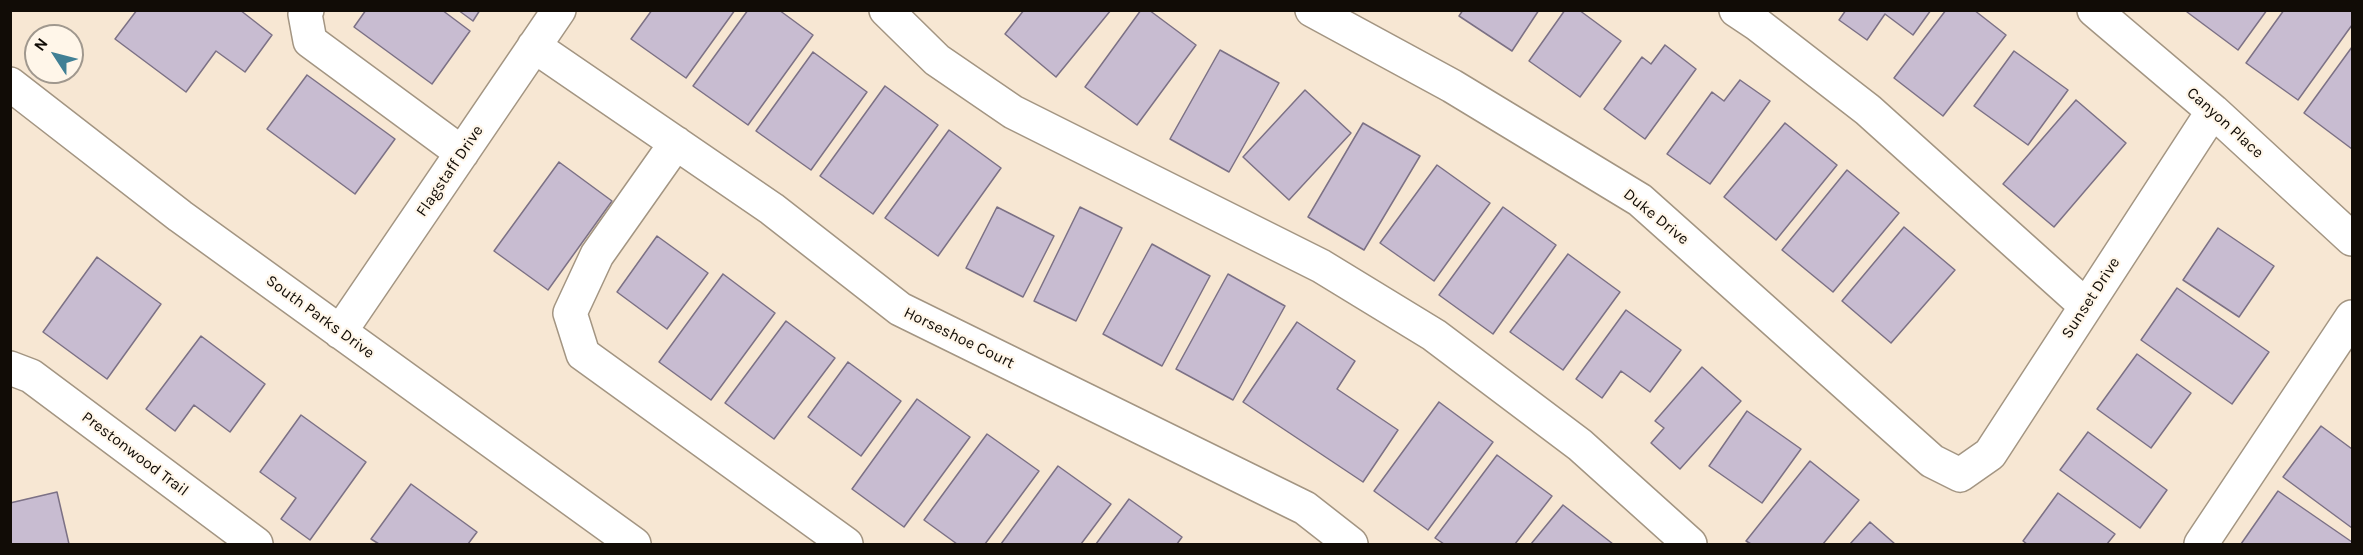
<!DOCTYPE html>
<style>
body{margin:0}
#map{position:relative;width:2363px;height:555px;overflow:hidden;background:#f7e7d3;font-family:Karla,sans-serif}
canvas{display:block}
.frame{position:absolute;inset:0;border:12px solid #110c06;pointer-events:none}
.north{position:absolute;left:24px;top:24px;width:60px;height:60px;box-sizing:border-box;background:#fff6e9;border:2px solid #a0988e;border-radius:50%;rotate:306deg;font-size:16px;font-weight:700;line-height:24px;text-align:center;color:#110c06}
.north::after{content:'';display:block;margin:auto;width:21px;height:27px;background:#418095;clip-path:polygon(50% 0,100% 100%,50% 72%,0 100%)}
</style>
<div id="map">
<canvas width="2363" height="555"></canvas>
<div class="frame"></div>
<div class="north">N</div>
</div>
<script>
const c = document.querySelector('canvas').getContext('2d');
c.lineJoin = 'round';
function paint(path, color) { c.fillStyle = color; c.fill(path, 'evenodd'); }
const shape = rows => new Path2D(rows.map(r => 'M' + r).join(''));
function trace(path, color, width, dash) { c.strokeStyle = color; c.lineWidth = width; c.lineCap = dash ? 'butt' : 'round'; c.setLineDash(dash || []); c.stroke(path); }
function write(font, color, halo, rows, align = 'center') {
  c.font = font + ' Karla,sans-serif'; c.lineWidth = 4.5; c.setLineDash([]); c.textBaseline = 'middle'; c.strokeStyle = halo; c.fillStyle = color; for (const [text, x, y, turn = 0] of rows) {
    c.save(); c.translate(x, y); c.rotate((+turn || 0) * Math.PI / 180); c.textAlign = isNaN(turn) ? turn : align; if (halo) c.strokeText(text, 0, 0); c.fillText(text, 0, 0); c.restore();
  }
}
const building = shape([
 [137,10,240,10,272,35,245,72,216,51,186,92,115,39,137,10],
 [366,10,442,10,470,31,432,84,354,27,366,10],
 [458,10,480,10,473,21,458,10],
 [652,10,735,10,686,78,631,39,652,10],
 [748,10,779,10,813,35,748,125,693,86,748,10],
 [1024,10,1111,10,1056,77,1005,34,1024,10],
 [1141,10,1149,10,1196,45,1137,125,1085,87,1141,10],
 [1463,10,1539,10,1512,51,1459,16,1463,10],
 [1565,10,1579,10,1621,41,1580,97,1529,61,1565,10],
 [1846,10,1931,10,1913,35,1885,14,1867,40,1839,20,1846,10],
 [1946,10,1974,10,2006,35,1943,116,1894,78,1946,10],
 [2188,10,2267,10,2238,50,2187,12,2188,10],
 [2284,10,2352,11,2352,25,2298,100,2246,63,2284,10],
 [1665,45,1696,69,1645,139,1604,109,1642,57,1651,64,1665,45],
 [2352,47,2352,149,2304,113,2352,47],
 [1220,50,1279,83,1229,172,1170,139,1220,50],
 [2014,51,2068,90,2028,145,1974,106,2014,51],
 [813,52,867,92,811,170,756,131,813,52],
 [307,75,395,139,355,194,267,129,307,75],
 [1740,80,1770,101,1710,184,1667,154,1712,92,1724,101,1740,80],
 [885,86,938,125,873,214,820,176,885,86],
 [1305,90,1351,133,1289,200,1243,157,1305,90],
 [2076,100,2126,143,2054,227,2003,184,2076,100],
 [1363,123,1420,156,1364,250,1308,217,1363,123],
 [1785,123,1837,165,1776,240,1724,197,1785,123],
 [949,130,1001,168,938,256,885,218,949,130],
 [559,162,612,201,548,290,494,251,559,162],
 [1437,165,1490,203,1434,281,1380,243,1437,165],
 [1847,170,1899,213,1833,292,1782,250,1847,170],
 [997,207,1054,236,1023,297,966,268,997,207],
 [1080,207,1122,228,1076,321,1034,301,1080,207],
 [1503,207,1556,245,1493,334,1439,295,1503,207],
 [1904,227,1955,270,1891,343,1842,301,1904,227],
 [2218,228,2274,266,2239,317,2183,280,2218,228],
 [657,236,708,273,667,329,617,292,657,236],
 [1152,244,1210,276,1162,366,1103,334,1152,244],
 [1568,254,1620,292,1563,370,1510,332,1568,254],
 [97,257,161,304,107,379,43,332,97,257],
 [723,274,775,313,711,400,659,362,723,274],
 [1228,274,1285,306,1233,400,1176,369,1228,274],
 [2177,288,2269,352,2232,404,2141,340,2177,288],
 [1626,310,1681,350,1650,392,1621,371,1602,398,1576,379,1626,310],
 [786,321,835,358,774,439,725,403,786,321],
 [1297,322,1355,361,1337,389,1398,430,1363,482,1243,402,1297,322],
 [201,336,265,384,230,432,194,405,175,431,146,409,201,336],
 [2137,354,2191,393,2151,448,2097,409,2137,354],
 [848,362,901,401,861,456,808,417,848,362],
 [1702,367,1741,401,1680,469,1651,443,1664,428,1655,421,1702,367],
 [917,399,970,437,904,527,852,489,917,399],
 [1439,402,1493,442,1428,530,1374,491,1439,402],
 [1747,411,1801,449,1762,503,1709,466,1747,411],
 [301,415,366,462,310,540,281,519,296,498,260,472,301,415],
 [2321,426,2352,449,2352,528,2283,477,2321,426],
 [2088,432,2167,490,2140,528,2060,470,2088,432],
 [987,434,1039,471,985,544,957,544,924,520,987,434],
 [1497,455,1552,496,1515,544,1444,544,1435,538,1497,455],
 [1810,461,1859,500,1823,544,1751,544,1746,541,1810,461],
 [1058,466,1111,504,1081,544,1001,544,1058,466],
 [411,484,477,532,468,544,379,544,371,539,411,484],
 [2278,491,2352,542,2352,544,2241,544,2278,491],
 [57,492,69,544,10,544,10,503,57,492],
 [2058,493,2115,534,2107,544,2027,544,2023,541,2058,493],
 [1129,499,1182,537,1177,544,1096,544,1129,499],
 [1563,505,1613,544,1531,544,1563,505],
 [1870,522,1895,544,1850,544,1870,522]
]);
paint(building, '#c8bcd1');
trace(building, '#7c7185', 1.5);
const minor = shape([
 [307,10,305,14,310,41,462,153],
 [886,10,937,60,1013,112,1321,266,1434,335,1580,445,1690,544],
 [1312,10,1452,86,1640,200,1932,461,1960,475,1990,454,2213,111],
 [1736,10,1757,24,1868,110,2086,306],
 [2094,10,2213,111,2352,239],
 [534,46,772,209,900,309,1305,508,1351,544],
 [10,84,180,216,634,544],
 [676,143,597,255,570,313,583,354,846,544],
 [340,332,559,10],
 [10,368,31,376,256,544],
 [2201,544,2352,317]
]);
trace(minor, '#a39582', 36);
trace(minor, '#fff', 33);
write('16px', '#110c06', '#fff6e9', [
 ["Canyon Place",2225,123,42],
 ["Flagstaff Drive",450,171,-56],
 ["Duke Drive",1656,217,39],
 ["Sunset Drive",2091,298,-57],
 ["South Parks Drive",320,317,36],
 ["Horseshoe Court",959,338,26],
 ["Prestonwood Trail",135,454,37]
]);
</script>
